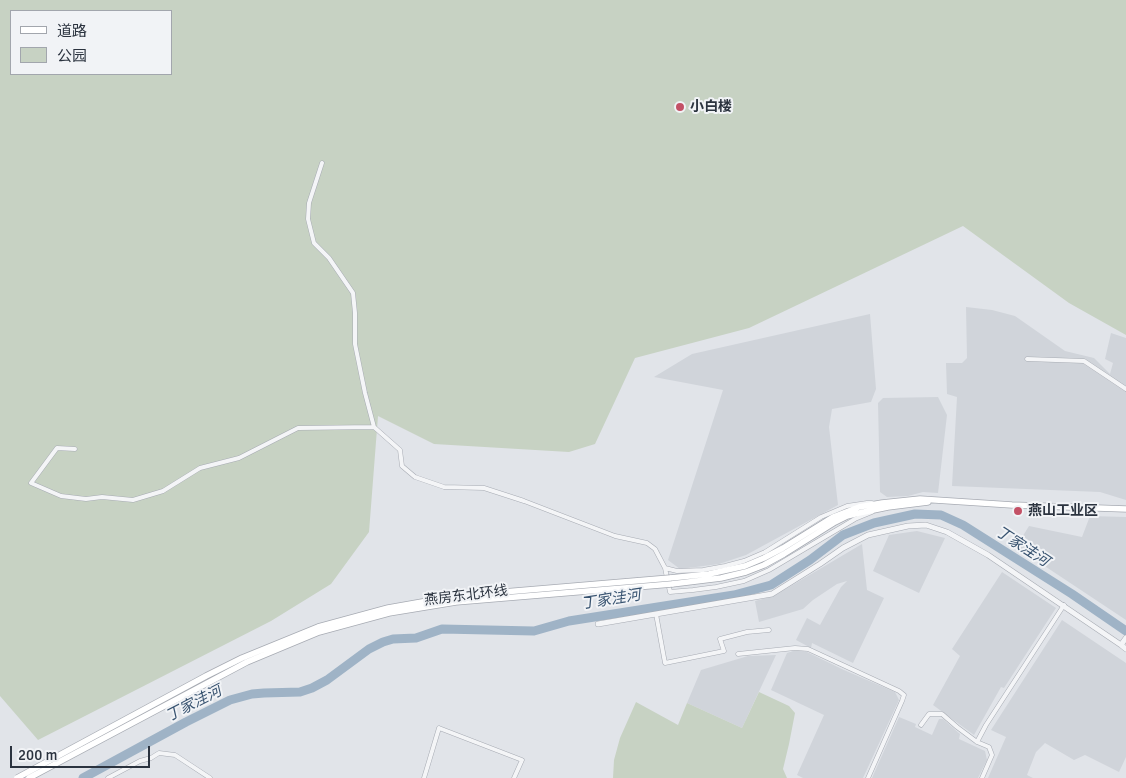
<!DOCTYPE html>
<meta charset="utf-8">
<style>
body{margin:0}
#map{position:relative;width:1126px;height:778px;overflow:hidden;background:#e1e4e9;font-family:Signika,"Noto Sans SC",sans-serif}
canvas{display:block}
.legend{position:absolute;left:10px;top:10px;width:162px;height:65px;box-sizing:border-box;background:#f1f3f6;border:1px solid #a2a6ad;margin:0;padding:6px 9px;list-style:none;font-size:15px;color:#2b333f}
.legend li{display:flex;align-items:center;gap:10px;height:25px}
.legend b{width:25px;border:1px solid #a2a6ad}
.scale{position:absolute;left:10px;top:746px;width:140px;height:22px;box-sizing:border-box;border:2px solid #2b333f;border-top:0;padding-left:6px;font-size:15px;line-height:18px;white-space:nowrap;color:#2b333f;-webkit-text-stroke:4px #f1f3f6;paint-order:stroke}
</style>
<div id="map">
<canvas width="1126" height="778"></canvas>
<ul class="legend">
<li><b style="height:6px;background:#fff"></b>道路</li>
<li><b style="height:14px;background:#c7d2c3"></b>公园</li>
</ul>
<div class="scale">200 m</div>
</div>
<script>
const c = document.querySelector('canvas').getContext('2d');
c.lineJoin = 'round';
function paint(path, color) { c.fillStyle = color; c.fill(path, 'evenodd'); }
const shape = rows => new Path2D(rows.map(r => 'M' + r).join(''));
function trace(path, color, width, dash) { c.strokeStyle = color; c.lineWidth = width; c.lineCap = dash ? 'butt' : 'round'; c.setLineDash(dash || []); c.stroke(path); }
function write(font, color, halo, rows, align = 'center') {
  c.font = font + ' Signika,"Noto Sans SC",sans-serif'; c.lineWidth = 4; c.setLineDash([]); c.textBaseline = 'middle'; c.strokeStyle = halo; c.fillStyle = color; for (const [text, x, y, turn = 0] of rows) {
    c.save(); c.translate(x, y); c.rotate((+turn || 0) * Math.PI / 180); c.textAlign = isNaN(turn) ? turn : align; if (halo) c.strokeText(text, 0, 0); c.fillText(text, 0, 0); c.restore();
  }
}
paint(shape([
 [966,307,992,310,1015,316,1065,351,1094,358,1110,374,1113,363,1105,359,1111,333,1126,338,1126,500,1100,492,952,486,957,397,947,394,946,363,962,363,967,358],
 [870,314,876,389,871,402,832,409,829,427,838,505,746,555,719,564,680,569,668,560,723,390,654,377,692,354],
 [938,397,947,415,938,493,923,492,908,496,887,497,880,492,878,403,883,398],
 [1090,516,1126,517,1126,620,1016,547,1029,526,1082,537],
 [917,531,945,538,919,593,873,571,889,535],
 [862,544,867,590,884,598,853,663,812,643,811,648,796,640,807,618,820,625,841,587,847,581,837,584,813,600,803,609,759,622,755,601,774,596],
 [1002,572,1056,608,1004,688,1001,687,974,735,933,705,960,656,952,649],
 [1062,620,1126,663,1126,757,1119,772,1085,755,1074,760,1045,743,1036,752,1027,775,1033,778,988,778,1006,737,991,730],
 [796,650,807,652,844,670,895,692,899,700,863,778,803,778,797,775,824,715,771,690,787,653],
 [776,655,742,728,687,703,701,670,748,656],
 [899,717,916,724,915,727,932,735,939,719,943,719,960,734,959,739,985,751,987,760,978,778,872,778]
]), '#d0d4da');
paint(shape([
 [0,0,1126,0,1126,335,1069,303,963,226,749,328,635,358,595,444,569,452,434,444,378,416,369,532,331,584,271,621,38,740,0,696],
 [11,11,171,11,171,74,11,74],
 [759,692,789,706,795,713,789,744,783,769,787,778,613,778,614,760,620,738,636,702,678,725,687,703,742,728]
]), '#c7d2c3');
trace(shape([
 [83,778,186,722,230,700,252,694,264,693,300,692,312,688,327,680,369,649,383,642,393,639,416,638,442,629,534,631,569,621,734,595,771,585,810,560,843,535,874,523,915,514,941,515,963,525,1072,594,1126,631]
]), '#9fb3c6', 9);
const minor = shape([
 [322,163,309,203,308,219,314,243,329,258,353,293,355,313,355,344,365,393,374,427],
 [1027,359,1084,361,1126,389],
 [75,449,57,448,31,483,61,496,86,499,102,497,133,500,163,491,200,468,239,458,298,428,374,427,400,450,402,466,415,477,444,487,484,488,524,501,615,536,647,543,655,549,665,568,670,592,693,590,716,587,744,581,769,570,855,519,872,512],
 [665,568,677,571,703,570,725,566,744,561,765,552,821,517,847,506,867,503,872,503],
 [656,614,665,663,724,651,720,639,747,632,769,630],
 [738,654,795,648,808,649,899,691,904,695,902,701,868,778],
 [921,725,929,714,942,714,957,727,977,742,989,747,992,755,982,778],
 [977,742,986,725,1064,605],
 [108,778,140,761,151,758,159,753,175,755,210,778],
 [424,778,439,728,522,760,514,778]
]);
const tertiary = shape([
 [598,624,772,594,820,564,843,548,868,535,908,526,926,525,947,532,988,555,1121,645,1126,649],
 [1121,645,1126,638]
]);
const secondary = shape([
 [670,578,709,574,745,566,764,558,783,548,833,517,859,507,882,503,920,499,1012,505,1126,509],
 [672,584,721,578,746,572,764,565,784,554,835,522,847,516,859,513,888,507,928,502]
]);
trace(minor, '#a7abb3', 5);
trace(tertiary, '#a7abb3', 6);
trace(secondary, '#a7abb3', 7);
trace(minor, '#f4f5f7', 4);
trace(tertiary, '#f4f5f7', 5);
trace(secondary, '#fff', 5.5);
const secondaryBridge = shape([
 [17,778,206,676,242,658,318,627,388,608,456,596,670,578],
 [29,778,247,662,319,632,389,613,456,602,672,584]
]);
trace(secondaryBridge, '#a7abb3', 7, []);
trace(secondaryBridge, '#fff', 5.5);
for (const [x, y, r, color] of [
 [680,107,5,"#c35166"],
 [1018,511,5,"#c35166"]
]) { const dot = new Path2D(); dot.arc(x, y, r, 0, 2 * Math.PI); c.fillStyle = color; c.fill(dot); trace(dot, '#f1f3f6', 2); }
write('bold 14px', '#2b333f', '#f1f3f6', [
 ["小白楼",690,107],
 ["燕山工业区",1028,511]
], 'left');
write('14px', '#2b333f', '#f1f3f6', [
 ["燕房东北环线",466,596,-7]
]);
write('italic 15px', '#385370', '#f1f3f6', [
 ["丁家洼河",1022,547,33],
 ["丁家洼河",611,600,-9],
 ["丁家洼河",194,704,-27]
]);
</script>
